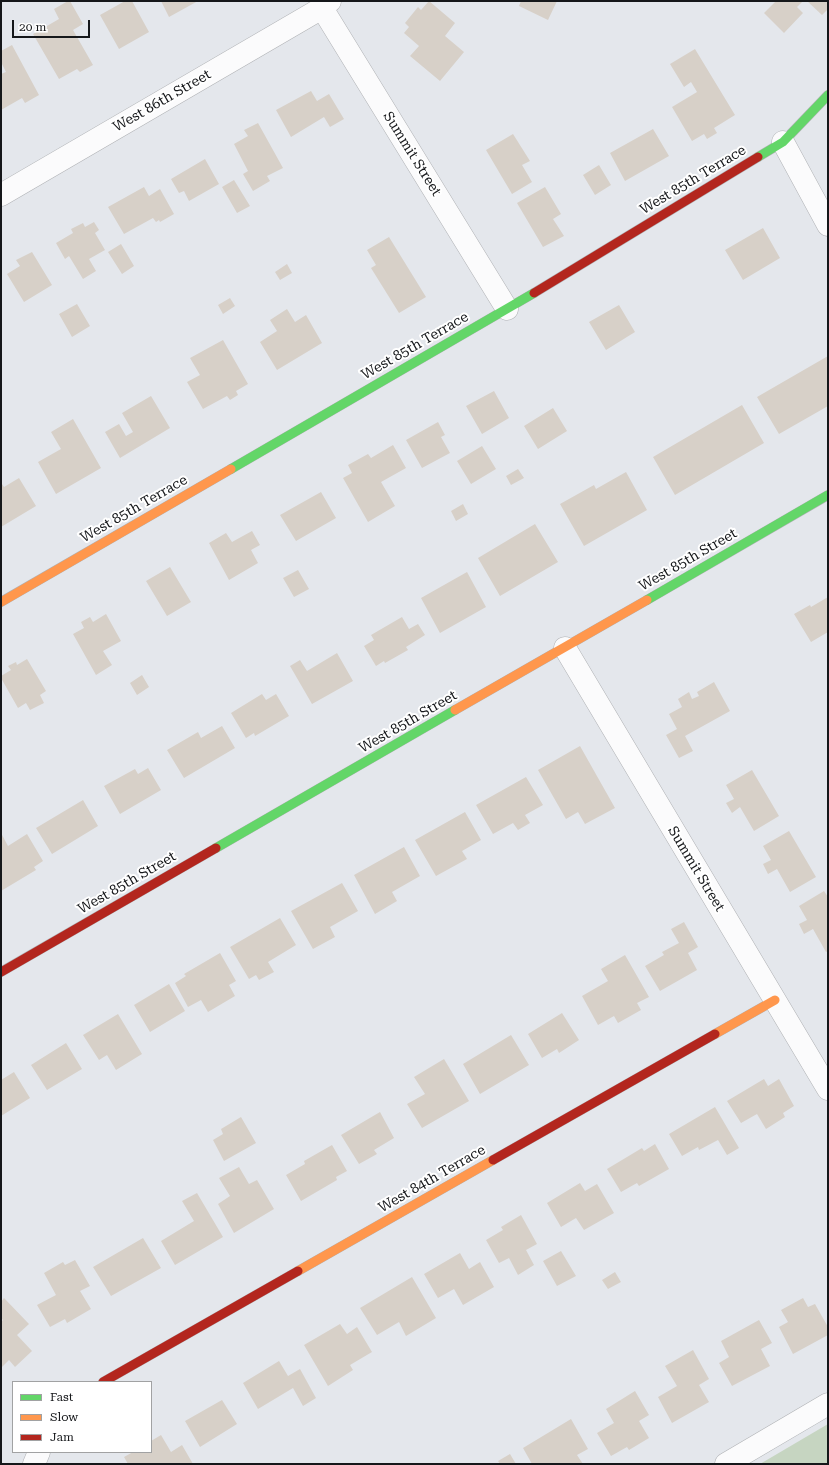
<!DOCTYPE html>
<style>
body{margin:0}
#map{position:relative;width:829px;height:1465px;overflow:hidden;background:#e4e7ec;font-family:"Roboto Serif",serif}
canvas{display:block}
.frame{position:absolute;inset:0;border:2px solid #15171a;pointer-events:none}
.legend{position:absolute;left:12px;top:1381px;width:140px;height:72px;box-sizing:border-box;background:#fff;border:1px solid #a1a2a3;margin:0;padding:5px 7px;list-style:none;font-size:12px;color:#15171a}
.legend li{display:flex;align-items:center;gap:8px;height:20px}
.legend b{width:20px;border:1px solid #a1a2a3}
.scale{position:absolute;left:12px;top:20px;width:78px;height:18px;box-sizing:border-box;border:2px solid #15171a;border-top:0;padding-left:5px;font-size:12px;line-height:14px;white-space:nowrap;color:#15171a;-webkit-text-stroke:3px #fff;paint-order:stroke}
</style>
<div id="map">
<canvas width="829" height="1465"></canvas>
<div class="frame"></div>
<ul class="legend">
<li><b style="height:5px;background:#63d668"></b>Fast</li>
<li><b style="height:5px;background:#ff974d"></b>Slow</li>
<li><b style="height:5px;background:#b3261e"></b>Jam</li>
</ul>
<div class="scale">20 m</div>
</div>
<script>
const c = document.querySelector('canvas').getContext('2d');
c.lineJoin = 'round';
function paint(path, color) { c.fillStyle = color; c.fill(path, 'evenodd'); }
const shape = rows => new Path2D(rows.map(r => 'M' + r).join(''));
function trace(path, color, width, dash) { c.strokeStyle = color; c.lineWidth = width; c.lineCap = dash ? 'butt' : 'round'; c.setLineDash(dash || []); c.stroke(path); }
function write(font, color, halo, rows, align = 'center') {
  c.font = font + ' "Roboto Serif",serif'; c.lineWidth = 4; c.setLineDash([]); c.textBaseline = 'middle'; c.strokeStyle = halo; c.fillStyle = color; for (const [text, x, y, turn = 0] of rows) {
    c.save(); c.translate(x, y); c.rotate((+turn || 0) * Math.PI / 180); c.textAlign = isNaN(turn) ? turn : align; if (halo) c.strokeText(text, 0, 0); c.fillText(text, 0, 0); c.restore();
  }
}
paint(shape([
 [828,1424,828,1464,760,1464]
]), '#c6d5c1');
paint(shape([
 [68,1,70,1,83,24,73,30,93,65,80,72,77,69,59,79,33,34,59,19,54,9],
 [125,1,132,1,149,32,119,49,100,15],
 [161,1,198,1,169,17],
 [429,1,455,23,445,36,464,52,440,81,410,56,419,46,404,33,409,27,405,23,418,7,421,10],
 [521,1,557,1,548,20,519,6],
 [776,1,803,1,797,7,803,13,784,33,764,13],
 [807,1,828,1,828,9,822,15],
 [12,45,39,95,25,103,22,98,1,110,1,74,6,72,1,62,1,51],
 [695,49,735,115,714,128,717,133,707,139,704,134,692,141,672,107,697,92,691,82,684,87,670,64],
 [311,91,317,101,329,94,344,119,330,127,324,117,291,137,276,110],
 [258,123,283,168,267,176,270,181,253,191,243,174,248,171,234,144,248,136,244,130],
 [653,129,669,156,625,181,610,153],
 [513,134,530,161,522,165,532,182,512,194,486,150],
 [205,159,219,184,189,201,184,191,179,193,171,179],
 [599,165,611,185,595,195,583,175],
 [234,180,250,206,237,213,222,187],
 [144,187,149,196,160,189,174,214,160,222,159,220,156,222,153,218,124,234,108,207],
 [545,187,561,214,553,219,564,236,543,247,517,203],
 [94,222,99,230,95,233,105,250,89,259,96,271,83,279,69,256,65,259,56,243,73,233,71,229,83,223,85,227],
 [763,228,780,258,743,280,725,250],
 [389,237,426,297,399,313,371,268,376,265,367,250],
 [121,244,134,266,122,274,108,252],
 [32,252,52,285,24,302,7,274,20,266,16,260],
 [287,264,292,273,280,280,275,272],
 [230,298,235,306,223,314,218,305],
 [77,304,90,326,72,337,59,314],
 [619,305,635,332,606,350,589,322],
 [287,309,295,322,306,315,322,343,277,370,260,342,277,331,270,320],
 [223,340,248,384,236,391,238,395,230,400,227,396,203,409,187,382,200,375,190,358],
 [828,356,828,406,779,434,757,397],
 [494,391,509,418,482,434,466,406],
 [151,396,170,428,120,458,105,432,119,424,126,436,133,432,122,413],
 [742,405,764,443,675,495,653,457],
 [553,408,567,431,538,449,524,426],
 [73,419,101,468,56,494,38,462,61,449,51,432],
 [438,422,445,435,441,437,450,453,422,468,406,440],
 [393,445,406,468,381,482,395,506,368,522,343,478,352,473,348,465,368,454,371,458],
 [482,446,496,469,471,484,457,461],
 [518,469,524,478,511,485,506,476],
 [626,472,647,510,584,546,560,504,594,485,596,489],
 [19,478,36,506,1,527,1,484,2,484,4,487],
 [321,492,336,518,296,541,280,515],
 [463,504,468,514,456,521,451,511],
 [535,524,558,562,500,596,478,558],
 [252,531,260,545,251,550,258,563,229,580,209,543,226,533,232,542],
 [170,567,191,602,167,616,146,581],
 [298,570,309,589,294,597,283,578],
 [467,572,486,607,440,633,421,598],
 [828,597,828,632,811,642,794,614,810,605,811,607],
 [106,614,121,641,103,651,112,665,96,675,73,634,84,628,81,622,90,617,93,622],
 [402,617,409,629,418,624,425,635,406,647,408,650,385,663,384,661,376,666,364,646,374,640,371,635],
 [337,653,353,681,312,704,290,666,300,660,307,671],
 [27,659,46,691,40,695,44,703,30,710,26,703,18,708,1,678,1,676,11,670,8,666,16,662,17,665],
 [142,675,149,687,137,695,130,683],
 [714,682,730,711,685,736,693,751,679,758,666,735,677,729,669,714,682,707,678,699,689,692,692,699,699,696,697,692],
 [262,694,266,700,276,694,289,716,255,736,254,733,246,738,231,713],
 [222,726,235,748,184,778,167,750,198,732,201,738],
 [580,746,615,808,585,824,578,812,566,819,538,770],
 [148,768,161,790,120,814,104,786,135,769,138,774],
 [752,770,779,816,754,831,740,807,732,813,726,803,734,799,726,785],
 [526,777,543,805,525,815,530,823,518,830,513,823,493,834,476,805],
 [83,800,98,826,52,854,36,828],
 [465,812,481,840,462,851,467,859,436,876,415,840],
 [789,831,816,877,790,892,777,869,768,874,763,864,771,860,763,846],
 [1,833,8,846,27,834,43,861,34,867,36,870,1,891],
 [404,847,420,876,392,892,397,901,375,914,354,875],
 [342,883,358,911,330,927,335,937,313,949,291,911],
 [824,891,828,897,828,951,826,952,813,929,804,934,799,924,807,920,799,906],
 [280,918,296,945,268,962,274,972,259,980,256,975,249,979,230,947],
 [684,922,698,947,688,953,697,970,660,991,645,966,664,955,662,952,679,943,671,929],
 [220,953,236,981,229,985,235,996,208,1012,201,1000,188,1007,175,983,186,976,184,974],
 [625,955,649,997,637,1003,641,1010,618,1023,614,1016,598,1025,582,996,608,981,601,969],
 [169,984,185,1011,150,1032,134,1005],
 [562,1013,579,1040,559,1053,557,1049,542,1058,528,1034],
 [118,1014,142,1054,116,1070,107,1055,99,1060,83,1035],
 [511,1035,529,1065,480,1094,463,1064],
 [66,1043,82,1069,47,1090,31,1065],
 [444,1059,469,1101,422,1128,407,1104,425,1094,414,1077],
 [14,1072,30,1098,1,1116,1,1080],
 [764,1079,768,1086,779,1079,794,1106,783,1113,785,1117,766,1129,757,1114,741,1123,727,1101],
 [715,1107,739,1148,727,1155,718,1140,699,1150,698,1147,682,1156,669,1134],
 [380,1112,394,1138,374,1150,377,1154,359,1164,341,1135],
 [241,1117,256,1143,224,1161,213,1140,223,1134,221,1129],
 [655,1144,669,1169,639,1186,637,1183,621,1192,607,1169,642,1148,644,1151],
 [332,1145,347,1171,336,1177,337,1180,301,1201,286,1175,305,1164,304,1161],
 [239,1167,249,1184,257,1180,274,1209,234,1233,218,1204,230,1196,219,1178],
 [580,1183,585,1191,597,1184,614,1213,584,1230,576,1218,561,1227,547,1203],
 [197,1193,223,1237,175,1265,161,1241,194,1221,182,1201],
 [521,1215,537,1244,526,1250,534,1265,518,1275,509,1258,499,1263,486,1240,503,1230,501,1227],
 [143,1238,161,1268,111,1296,93,1267],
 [561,1251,576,1276,557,1286,543,1261],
 [460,1253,469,1269,480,1262,494,1287,463,1305,454,1289,438,1298,424,1274],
 [75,1260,90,1286,80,1291,91,1309,67,1323,65,1319,50,1327,37,1305,56,1295,44,1273,63,1262,65,1265],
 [615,1272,621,1282,608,1289,602,1280],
 [412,1277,436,1318,406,1336,399,1322,377,1335,360,1308],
 [4,1298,29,1324,17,1335,32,1351,15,1367,9,1360,1,1368,1,1322,3,1320,1,1318,1,1302],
 [803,1298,808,1307,815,1304,828,1327,828,1335,793,1354,779,1327,788,1322,781,1310],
 [759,1320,772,1343,761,1349,770,1366,732,1386,719,1363,729,1357,721,1341],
 [340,1324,347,1334,357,1327,372,1352,350,1365,353,1370,328,1386,304,1345],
 [693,1350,709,1379,699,1385,709,1402,672,1423,658,1397,677,1386,665,1366],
 [279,1361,288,1376,300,1369,316,1398,303,1406,293,1388,258,1409,243,1383],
 [635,1391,649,1415,639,1421,649,1438,629,1450,627,1447,611,1456,597,1433,614,1423,606,1409],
 [222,1400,237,1424,200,1447,185,1421],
 [571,1419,588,1449,577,1455,583,1464,532,1464,523,1448],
 [161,1435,171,1452,182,1445,193,1464,128,1464,124,1457,133,1452,151,1452,151,1441],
 [510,1454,516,1464,500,1464,498,1461]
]), '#d7d0c8');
const street = shape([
 [322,8,507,309],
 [783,142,828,225],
 [1,195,322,8,330,1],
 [565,648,828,1089],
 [34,1464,39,1452],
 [726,1464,828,1404]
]);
const fast = shape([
 [758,157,783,142,828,95],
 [231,469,534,293],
 [647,600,828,495],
 [216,848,455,710]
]);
const slow = shape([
 [1,602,231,469],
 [455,710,647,600],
 [715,1034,775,1000],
 [298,1271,493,1160]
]);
const jam = shape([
 [534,293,758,157],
 [1,972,216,848],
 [493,1160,715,1034],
 [103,1382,298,1271]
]);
trace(street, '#afb1b4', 23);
trace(fast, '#afb1b4', 10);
trace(slow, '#afb1b4', 10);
trace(jam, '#afb1b4', 10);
trace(street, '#fbfbfc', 22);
trace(fast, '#63d668', 9);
trace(slow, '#ff974d', 9);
trace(jam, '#b3261e', 9);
write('14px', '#15171a', '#fff', [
 ["West 86th Street",162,101,-30],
 ["Summit Street",412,154,58],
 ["West 85th Terrace",693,180,-31],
 ["West 85th Terrace",415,346,-30],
 ["West 85th Terrace",134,509,-30],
 ["West 85th Street",688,560,-30],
 ["West 85th Street",408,722,-30],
 ["Summit Street",696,869,59],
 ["West 85th Street",127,883,-30],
 ["West 84th Terrace",432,1179,-30]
]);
</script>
